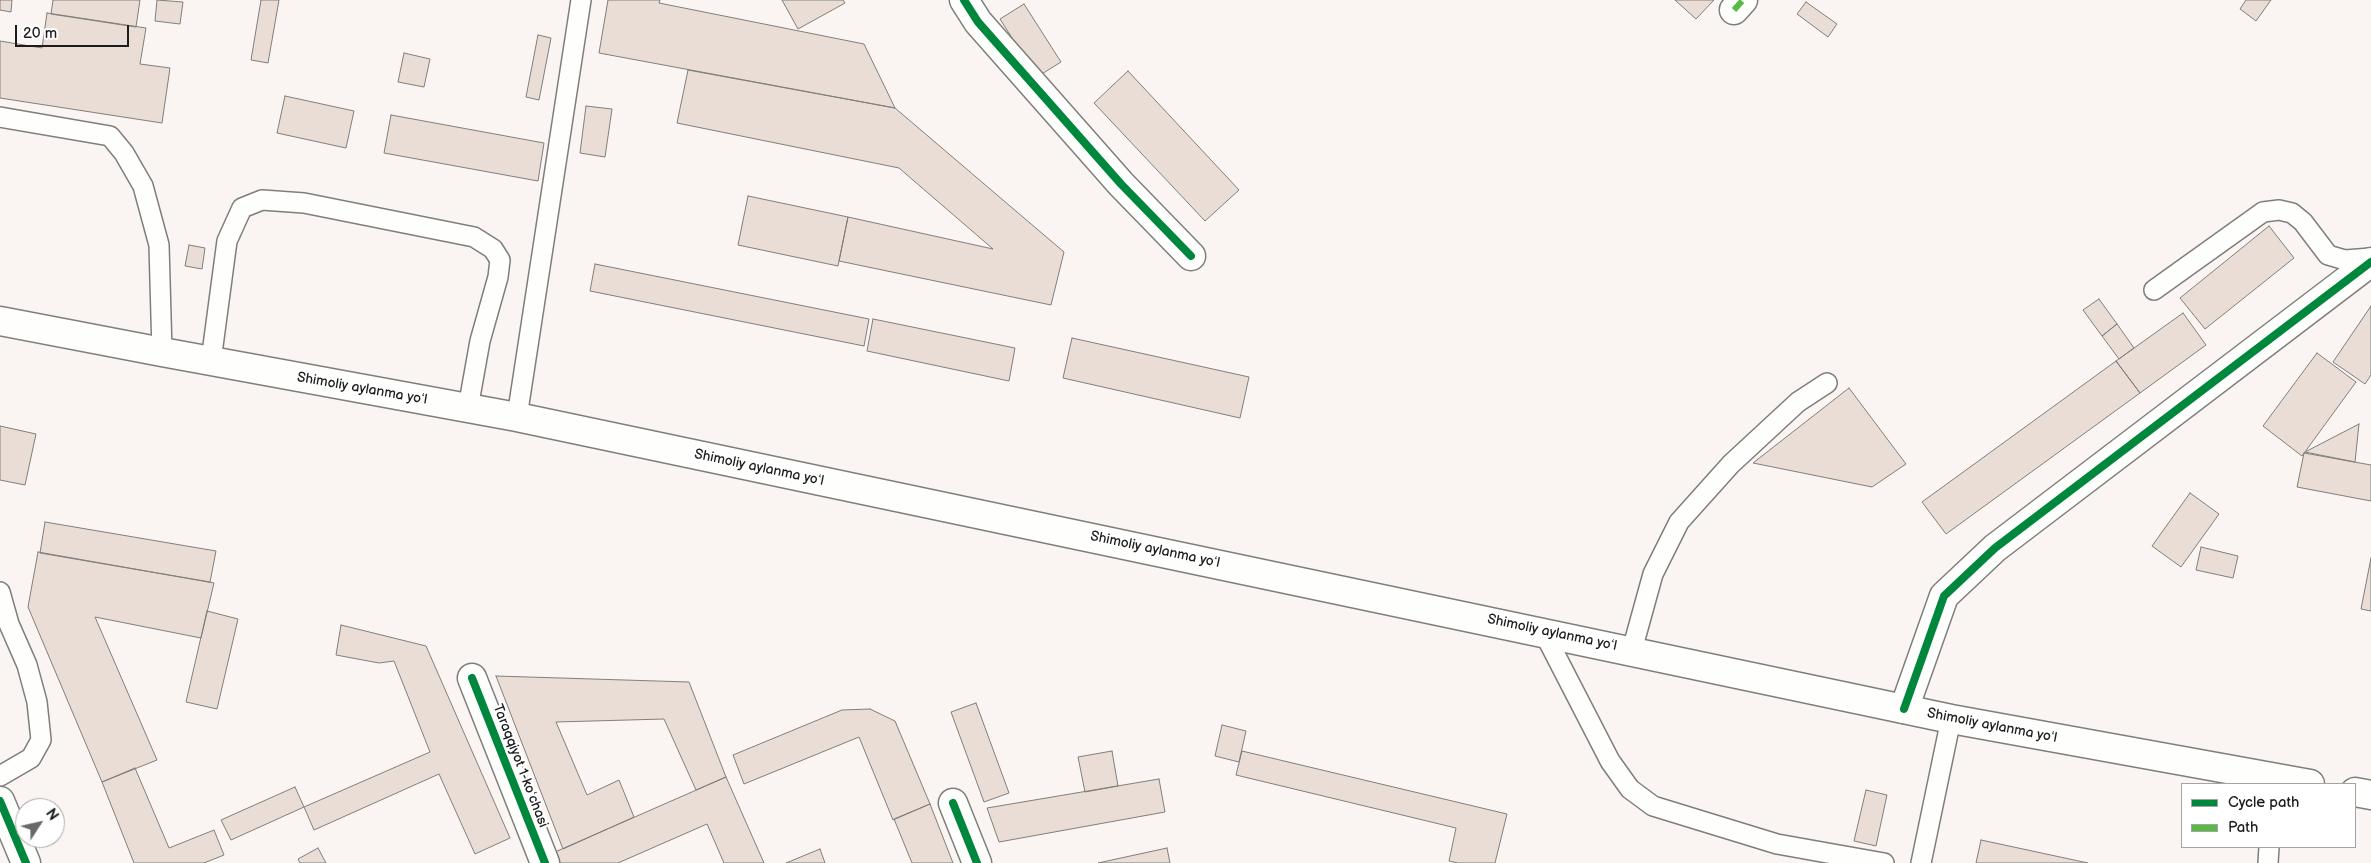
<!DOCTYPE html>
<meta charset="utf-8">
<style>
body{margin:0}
#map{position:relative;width:2371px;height:863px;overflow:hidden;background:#faf5f2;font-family:"Balsamiq Sans",sans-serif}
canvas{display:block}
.legend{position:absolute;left:2181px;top:783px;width:175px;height:65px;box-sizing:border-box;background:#fff;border:1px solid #a4a4a4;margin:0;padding:6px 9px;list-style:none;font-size:15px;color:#1c1c1c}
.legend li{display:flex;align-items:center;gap:10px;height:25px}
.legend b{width:25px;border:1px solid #a4a4a4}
.north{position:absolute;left:15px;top:798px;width:50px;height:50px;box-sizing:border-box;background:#fff;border:1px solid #a4a4a4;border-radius:50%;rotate:55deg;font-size:14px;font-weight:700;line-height:20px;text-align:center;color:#1c1c1c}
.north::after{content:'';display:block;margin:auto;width:18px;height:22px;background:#6a6867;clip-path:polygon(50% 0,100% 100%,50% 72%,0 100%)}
.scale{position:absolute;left:15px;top:25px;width:114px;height:22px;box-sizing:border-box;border:2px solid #1c1c1c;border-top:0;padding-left:6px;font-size:15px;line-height:18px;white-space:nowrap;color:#1c1c1c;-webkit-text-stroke:4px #fff;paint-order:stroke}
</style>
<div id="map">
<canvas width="2371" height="863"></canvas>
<ul class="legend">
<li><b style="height:6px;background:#00873e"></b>Cycle path</li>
<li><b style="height:6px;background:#58b947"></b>Path</li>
</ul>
<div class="north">N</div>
<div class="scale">20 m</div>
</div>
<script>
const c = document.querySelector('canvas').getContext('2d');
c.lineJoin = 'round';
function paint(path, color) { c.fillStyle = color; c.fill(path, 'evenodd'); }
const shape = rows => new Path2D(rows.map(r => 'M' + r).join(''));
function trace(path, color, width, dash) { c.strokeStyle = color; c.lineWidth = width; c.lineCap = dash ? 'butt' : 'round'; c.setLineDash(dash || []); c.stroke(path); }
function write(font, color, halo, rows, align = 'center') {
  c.font = font + ' "Balsamiq Sans",sans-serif'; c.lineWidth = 4.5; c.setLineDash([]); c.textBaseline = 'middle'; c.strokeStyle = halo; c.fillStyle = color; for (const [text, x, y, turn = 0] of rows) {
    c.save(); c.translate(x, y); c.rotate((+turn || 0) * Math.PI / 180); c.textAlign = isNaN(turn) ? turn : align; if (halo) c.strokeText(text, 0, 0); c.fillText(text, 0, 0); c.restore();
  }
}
const building = shape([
 [0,0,12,0,11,12,0,10,0,0],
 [53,0,140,0,136,27,51,14,53,0],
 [157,0,183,2,180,24,155,21,157,0],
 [261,0,279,0,268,63,251,60,261,0],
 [608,0,660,0,659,3,864,44,895,108,599,53,608,0],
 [782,0,843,0,845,3,798,29,782,0],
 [1675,0,1714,0,1696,19,1675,0],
 [2246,0,2271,0,2256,21,2240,9,2246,0],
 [1806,2,1837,24,1828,37,1797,14,1806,2],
 [1024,4,1061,62,1037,77,1000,19,1024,4],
 [47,13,146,28,140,64,170,68,162,123,0,98,0,41,42,48,47,13],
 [538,35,551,38,539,100,526,97,538,35],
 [404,53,430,59,424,87,398,82,404,53],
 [688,70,895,108,1064,252,1051,305,839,261,848,217,993,249,899,168,677,123,688,70],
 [1128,71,1239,190,1205,221,1094,103,1128,71],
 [285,96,354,111,346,148,277,133,285,96],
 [586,106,612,109,605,157,580,153,586,106],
 [391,115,544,143,538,181,384,153,391,115],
 [748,196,848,217,838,266,738,245,748,196],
 [2269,226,2294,258,2205,329,2180,298,2269,226],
 [189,245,205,248,202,269,185,266,189,245],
 [595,264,869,319,864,346,590,291,595,264],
 [2099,299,2117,324,2102,336,2083,310,2099,299],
 [2371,306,2371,375,2365,384,2333,362,2371,306],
 [2183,313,2206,345,2140,393,2116,361,2183,313],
 [873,319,1015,348,1009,381,867,351,873,319],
 [2117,324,2134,348,2119,359,2102,336,2117,324],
 [1072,338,1249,377,1240,418,1063,378,1072,338],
 [2317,353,2356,382,2302,456,2263,426,2317,353],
 [2116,361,2140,393,1946,534,1922,502,2116,361],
 [1849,388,1906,464,1872,487,1753,463,1849,388],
 [2359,424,2355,462,2305,452,2359,424],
 [0,426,36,434,25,485,0,480,0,426],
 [2304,453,2371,465,2371,501,2297,487,2304,453],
 [2190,493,2219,514,2181,567,2152,546,2190,493],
 [45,522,216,551,210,582,40,553,45,522],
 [2201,547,2238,556,2233,578,2196,570,2201,547],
 [38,552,214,583,201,638,95,617,157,760,102,782,28,607,38,552],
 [2371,558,2371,611,2361,609,2371,558],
 [207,611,238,619,217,709,186,702,207,611],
 [341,625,426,646,510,838,475,854,439,774,314,830,304,807,430,752,394,661,379,663,336,655,341,625],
 [496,676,689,682,726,777,696,790,664,719,556,722,587,795,619,780,634,817,563,849,496,676],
 [976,703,1009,793,984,802,951,712,976,703],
 [870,709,895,721,930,804,893,820,859,737,744,784,733,755,842,710,870,709],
 [1222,725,1246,731,1239,762,1215,756,1222,725],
 [1112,751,1118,786,1085,792,1078,757,1112,751],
 [1242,751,1507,814,1495,863,1458,863,1449,861,1456,828,1236,775,1242,751],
 [135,768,169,848,214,830,224,855,204,863,134,863,102,782,135,768],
 [726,777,764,863,724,863,707,824,618,863,560,863,555,852,726,777],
 [1159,779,1165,812,999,842,987,808,1159,779],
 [295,787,304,807,231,840,221,820,295,787],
 [1866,790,1887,795,1876,846,1854,841,1866,790],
 [930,804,953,863,912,863,894,819,930,804],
 [1981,840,2088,863,1976,863,1981,840],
 [318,848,326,863,300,863,298,859,318,848],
 [1167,848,1170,863,1098,863,1167,848],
 [820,849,825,863,786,863,820,849]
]);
paint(building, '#e9ddd5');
trace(building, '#807e7c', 1);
const service = shape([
 [0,117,110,136,124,153,143,186,159,245,162,352],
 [2154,290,2263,212,2279,210,2292,213,2303,222,2328,255,2345,260,2371,258],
 [211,361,227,241,242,208,262,200,304,203,474,237,493,249,500,260,498,277,480,341,468,408],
 [517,417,581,0],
 [0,592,9,624,27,665,37,702,41,740,31,758,0,776],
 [1543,631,1610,761,1630,789,1653,806,1777,844,1884,863],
 [1632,650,1653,574,1679,522,1731,464,1798,402,1827,383],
 [1921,863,1951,719],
 [2268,863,2269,847]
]);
const minor = shape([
 [964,0,978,22,1121,184,1191,256],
 [1734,10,1743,0],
 [472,678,545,863],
 [1904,709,1944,596,1995,548,2371,262],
 [953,803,977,863]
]);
const tertiary = shape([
 [0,801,26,863]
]);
const primary = shape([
 [0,321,162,352,517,417,1951,719,2310,784],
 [2355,792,2371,795]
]);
trace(service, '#807e7c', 22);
trace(minor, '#807e7c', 31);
trace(tertiary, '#807e7c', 31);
trace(primary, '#807e7c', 31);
trace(service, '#fefefd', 19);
trace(minor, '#fefefd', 28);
trace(tertiary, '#fefefd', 28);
trace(primary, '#fefefd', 28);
trace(shape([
 [1734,10,1743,0]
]), '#58b947', 6, [12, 6]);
trace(shape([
 [964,0,978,22,1121,184,1191,256],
 [472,678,545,863],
 [1904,709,1944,596,1995,548,2371,262],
 [0,801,26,863],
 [953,803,977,863]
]), '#00873e', 8);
write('14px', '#1c1c1c', '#fff', [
 ["Shimoliy aylanma yoʻl",362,389,10],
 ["Shimoliy aylanma yoʻl",759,468,12],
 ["Shimoliy aylanma yoʻl",1155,550,12],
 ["Shimoliy aylanma yoʻl",1552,633,12],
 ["Shimoliy aylanma yoʻl",1992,726,11],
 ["Taraqqiyot 1-koʻchasi",520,766,69]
]);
</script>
